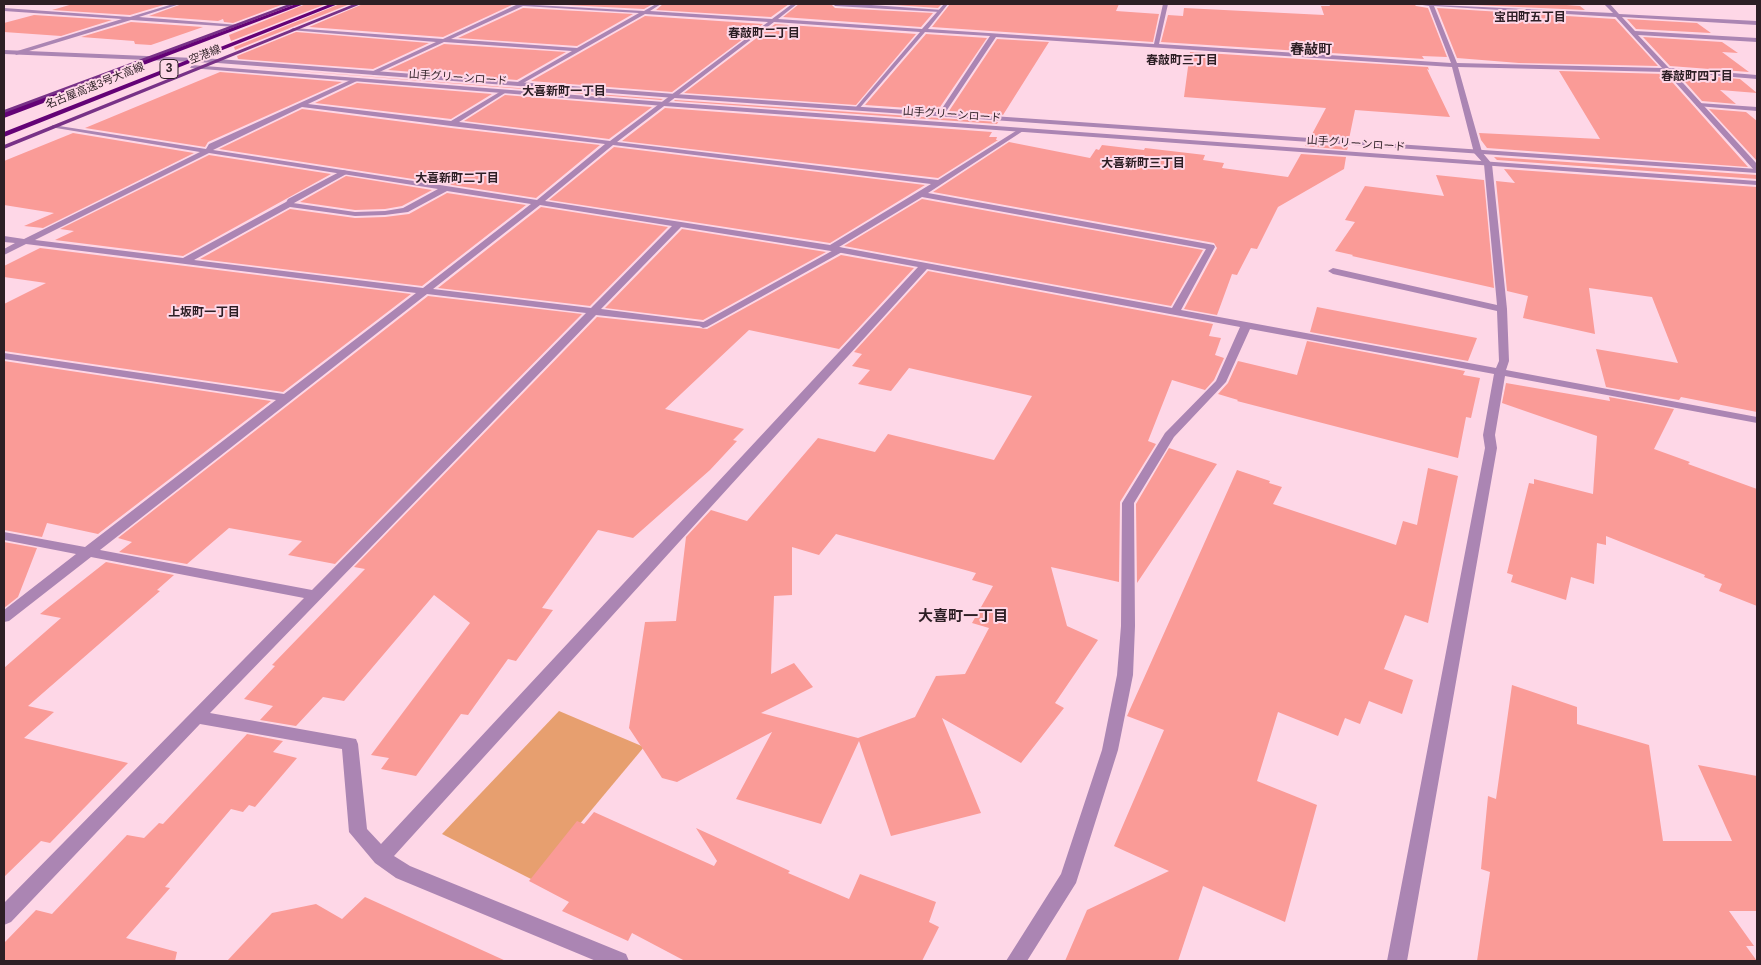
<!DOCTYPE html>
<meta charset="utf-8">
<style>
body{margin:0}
#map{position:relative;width:1761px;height:965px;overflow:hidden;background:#fed7e7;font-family:Arial,sans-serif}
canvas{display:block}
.frame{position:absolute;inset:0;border:5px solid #2d1f25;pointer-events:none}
</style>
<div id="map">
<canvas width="1761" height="965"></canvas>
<div class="frame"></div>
</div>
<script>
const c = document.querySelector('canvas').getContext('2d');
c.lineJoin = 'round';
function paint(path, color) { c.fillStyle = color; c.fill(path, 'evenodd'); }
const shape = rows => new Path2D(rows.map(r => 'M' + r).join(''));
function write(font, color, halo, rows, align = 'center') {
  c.font = font + ' Arial,"Noto Sans JP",sans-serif'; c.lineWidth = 4; c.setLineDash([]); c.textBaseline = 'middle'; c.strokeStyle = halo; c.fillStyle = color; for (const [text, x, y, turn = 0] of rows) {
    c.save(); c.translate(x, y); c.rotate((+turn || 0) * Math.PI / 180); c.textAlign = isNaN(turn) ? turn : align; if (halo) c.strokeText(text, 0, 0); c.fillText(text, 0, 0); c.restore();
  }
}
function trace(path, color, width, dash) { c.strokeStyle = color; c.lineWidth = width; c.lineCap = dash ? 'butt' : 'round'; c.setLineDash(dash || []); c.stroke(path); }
paint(shape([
 [559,711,644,747,533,880,442,834]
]), '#e79f6f');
paint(shape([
 [73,4,167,4,130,15,52,10],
 [182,4,284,4,233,23,224,22,223,19,218,21,149,16],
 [306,4,326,4,231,41,229,35],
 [340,4,350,4,235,50,234,47],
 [363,4,514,4,443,37,309,27],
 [546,4,653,4,644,9],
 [663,4,789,4,771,17,656,10],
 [799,4,831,4,835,8,933,13,921,27,783,17],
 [880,4,942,4,938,8],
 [950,4,1119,4,1116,11,1159,14,1153,42,932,27],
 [1329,4,1414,4,1416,6,1428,8,1447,57,1422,56,1424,59,1161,42,1168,15,1183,16,1184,8,1324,15,1321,6,1330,6],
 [1452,4,1553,4,1580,6,1585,10],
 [523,8,633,14,577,46,458,38],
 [1437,8,1615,19,1658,66,1519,63,1457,58],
 [34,15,112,20,61,36,4,32,4,23],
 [645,16,763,24,672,92,531,81],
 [1627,19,1697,23,1711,33,1636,29],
 [131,22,203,27,151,45,135,44,134,41,81,37],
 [775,24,916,34,856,105,684,93],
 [296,32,429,43,373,69,238,59,237,56],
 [926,34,987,38,938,110,865,105],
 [1643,37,1722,42,1738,53,1722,52,1749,72,1670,66],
 [997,39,1049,42,1003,115,949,111],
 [444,44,566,52,517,80,388,70],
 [1190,52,1428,67,1429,70,1427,69,1450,117,1355,110,1349,139,1311,136,1326,108,1184,97],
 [234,66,518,88,663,99,661,100],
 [1559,71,1665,74,1748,167,1487,148,1481,140,1479,133,1600,139],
 [220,72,342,82,208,142,205,147,85,128],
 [1678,74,1740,79,1757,93,1720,90,1736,104,1702,101],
 [357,83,492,94,451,119,315,103],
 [505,95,652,107,609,139,464,121],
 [675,100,998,122,997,124,674,101],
 [665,108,992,132,989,137,997,137,996,140,998,140,938,178,622,141],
 [302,109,451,128,600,145,536,198,219,149],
 [1709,109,1746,112,1757,121,1757,161],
 [73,133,194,153,43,228,24,226,54,213,4,205,4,161],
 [1009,142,1090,158,1096,149,1099,150,1102,145,1144,150,1145,148,1205,155,1203,160,1224,163,1222,168,1288,177,1301,154,1346,157,1344,169,1278,207,1257,249,1251,248,1237,275,1232,274,1217,315,1184,309,1217,248,1214,243,933,192],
 [1307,144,1348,147,1347,150,1305,146],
 [614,147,925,185,830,243,549,200],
 [209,155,331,174,183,256,55,240,74,231,60,229],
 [1494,157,1757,175,1757,179,1497,160],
 [1504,169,1757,187,1757,412,1681,397,1679,400,1606,387,1596,349,1678,363,1652,297,1589,288,1595,334,1523,318,1528,296,1507,291,1496,181,1515,183],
 [1436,175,1484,180,1494,288,1352,256,1353,255,1335,251,1355,222,1345,220,1365,186,1444,196],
 [346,176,432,190,402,206,385,209,355,210,300,202],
 [447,193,526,205,422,286,200,259,290,209,355,218,385,217,409,214],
 [922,199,1203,250,1171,306,844,246],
 [541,207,668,227,590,306,438,288],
 [682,229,826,252,703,320,605,308],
 [40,248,411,294,283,392,4,351,4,304,46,283,4,277,4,266],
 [841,255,914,268,839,349,749,330,665,409,744,429,733,440,737,441,710,470,633,538,598,530,542,608,553,610,516,661,508,659,468,715,461,714,416,776,381,769,389,758,371,755,470,623,434,595,344,701,323,697,296,726,260,720,273,706,244,699,275,666,272,665,365,569,354,567,597,317,707,329],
 [928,271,1213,324,1209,336,1221,338,1215,355,1224,358,1214,380,1205,390,1172,380,1148,441,1156,444,1120,502,1119,582,1051,567,1067,626,1098,640,1055,703,1064,708,1021,763,942,718,981,813,891,836,859,741,821,824,736,799,772,732,677,782,662,778,629,728,645,622,676,621,686,537,711,510,747,521,818,438,875,452,888,434,994,460,1032,396,909,368,891,391,858,384,870,370,852,366,862,354,854,352],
 [836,534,976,573,972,580,993,586,972,623,989,628,965,674,936,676,915,717,858,738,761,713,813,687,794,663,771,674,774,596,792,595,792,547,819,555],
 [428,296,582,314,335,564,288,555,302,541,229,528,187,564,119,552,132,542,118,538],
 [1317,307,1477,338,1468,361,1310,332],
 [1307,341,1465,371,1463,375,1480,378,1471,418,1466,417,1458,458,1237,401,1238,400,1218,394,1228,383,1238,361,1297,375],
 [4,361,271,401,98,534,47,523,42,537,4,530],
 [1506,383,1610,401,1609,397,1674,409,1654,449,1690,462,1688,464,1757,489,1757,606,1719,591,1722,584,1704,577,1705,575,1606,536,1606,545,1597,543,1594,584,1571,577,1566,600,1511,582,1513,575,1507,573,1529,483,1534,484,1534,479,1593,494,1597,436,1502,403],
 [1169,448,1217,464,1137,583,1136,504],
 [1428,468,1458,476,1428,623,1405,615,1384,669,1413,680,1402,714,1369,701,1360,724,1345,718,1338,736,1278,712,1257,781,1317,805,1285,922,1203,886,1178,961,1065,961,1087,910,1169,871,1114,846,1164,730,1127,716,1237,470,1270,481,1269,483,1282,487,1273,504,1396,545,1403,521,1417,525],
 [4,542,37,548,18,597,4,608],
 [106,562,174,575,157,590,160,591,28,706,54,712,24,738,128,763,50,843,41,841,4,877,4,668,61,618,40,614],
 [1512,685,1577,707,1577,724,1649,745,1663,841,1732,841,1698,765,1757,776,1757,911,1729,911,1754,946,1746,946,1757,961,1477,961,1490,872,1481,869,1488,796,1496,799],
 [247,734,283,741,273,752,297,758,255,807,249,805,243,812,231,809,165,887,170,888,126,938,177,952,175,961,4,961,4,943,36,910,52,914,127,835,144,838,159,823,163,824],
 [594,812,714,866,717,861,696,828,790,871,788,873,849,899,860,874,936,902,929,922,939,927,922,961,685,961,632,933,628,941,562,911,569,902,529,881,577,821,584,824],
 [365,897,506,961,227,961,272,913,316,904,342,919]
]), '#fa9b97');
paint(shape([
 [833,4,857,4,943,10,940,12,835,6,833,4],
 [1699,103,1757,107,1757,111,1697,106,1696,105,1699,103],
 [343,170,350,172,294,203,292,206,285,204,288,199,343,170],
 [839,247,842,248,842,252,707,327,703,328,698,325,839,247]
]), '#ab85b3');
paint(shape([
 [173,4,180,4,139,17,239,25,236,27,131,20,16,55,14,52,122,19,4,11,4,8,130,17,173,4],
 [516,4,644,11,656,4,661,4,650,11,772,19,792,4,797,4,778,19,922,29,944,4,948,4,928,29,1154,44,1163,4,1168,4,1159,44,1451,63,1429,6,1416,4,1613,13,1604,4,1610,4,1619,14,1757,21,1757,25,1622,17,1635,31,1757,38,1757,42,1638,35,1669,68,1757,75,1757,79,1673,72,1757,164,1757,170,1754,170,1666,72,1458,67,1482,152,1492,164,1507,309,1509,361,1506,370,1757,417,1757,423,1505,376,1495,435,1497,448,1407,961,1387,961,1485,448,1483,435,1494,374,1250,329,1226,382,1174,437,1134,503,1135,626,1133,675,1118,750,1076,883,1027,961,1006,961,1061,874,1102,750,1117,675,1121,626,1122,503,1165,433,1216,381,1240,327,927,269,394,856,410,866,626,954,629,961,596,961,396,878,375,863,349,832,342,749,200,724,11,922,4,925,4,903,304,598,91,557,9,621,4,622,4,610,76,554,4,540,4,532,85,547,276,400,4,359,4,353,284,394,416,293,26,244,4,255,4,249,15,243,4,242,4,236,24,239,200,152,50,127,53,125,206,149,209,144,355,78,357,81,308,104,451,121,503,90,505,91,505,93,459,122,610,141,768,22,645,14,518,86,515,84,516,83,572,51,444,42,373,75,371,72,436,42,290,30,293,28,443,39,516,5,516,4],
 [523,6,639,13,577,48,451,39,523,6],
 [1434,6,1616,17,1662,68,1457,63,1434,6],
 [774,22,920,32,856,107,855,108,858,110,925,32,990,36,939,113,942,115,945,113,996,37,1452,67,1474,153,1484,164,1497,305,1333,268,1328,271,1333,274,1497,311,1499,361,1496,368,1181,310,1215,247,1214,245,928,193,1023,131,1023,129,1019,129,938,180,617,142,774,22],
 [302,107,451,126,605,144,537,200,213,150,302,107],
 [613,145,931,184,830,245,545,201,613,145],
 [209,153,438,189,403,208,385,211,355,212,286,202,183,258,35,240,209,153],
 [447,191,531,204,423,288,194,260,290,207,355,216,385,215,408,212,447,191],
 [922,197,1206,249,1172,308,839,247,922,197],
 [540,205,672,226,591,308,433,289,540,205],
 [681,227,831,251,918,267,381,844,367,829,358,744,356,739,210,713,596,315,707,327,707,323,703,322,601,309,681,227],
 [427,294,586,313,312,590,100,550,427,294]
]), '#ab85b3');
paint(shape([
 [4,50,218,59,675,94,1757,169,1757,173,675,98,218,63,4,54,4,50],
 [192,65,664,102,1757,181,1757,185,664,106,190,68,192,65]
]), '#ab85b3');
paint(shape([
 [289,4,296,4,4,114,4,110,289,4],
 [354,4,361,4,4,149,4,145,354,4]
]), '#783287');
paint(shape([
 [296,4,304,4,4,118,4,113,296,4],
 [330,4,338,4,4,137,4,132,330,4]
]), '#640276');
write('11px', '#2d1f25', '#fed7e7', [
 ["空港線",205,55,-21],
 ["山手グリーンロード",458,78,4],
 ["名古屋高速3号大高線",95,86,-22],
 ["山手グリーンロード",952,115,4],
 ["山手グリーンロード",1356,144,4]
]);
write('bold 12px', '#2d1f25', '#fed7e7', [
 ["宝田町五丁目",1530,18],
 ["春敲町二丁目",764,34],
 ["春敲町三丁目",1182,61],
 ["春敲町四丁目",1697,77],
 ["大喜新町一丁目",564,92],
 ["大喜新町三丁目",1143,164],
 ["大喜新町二丁目",457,179],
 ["上坂町一丁目",204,313]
]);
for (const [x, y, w] of [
 [169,69,18]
]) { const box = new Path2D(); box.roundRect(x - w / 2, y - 9.5, w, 19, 4); c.fillStyle = '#fed7e7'; c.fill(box); trace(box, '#2d1f25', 1); }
write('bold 12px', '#2d1f25', null, [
 ["3",169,69]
]);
write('bold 14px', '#2d1f25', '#fed7e7', [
 ["春敲町",1311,50]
]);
write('bold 15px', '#2d1f25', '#fed7e7', [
 ["大喜町一丁目",963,617]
]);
</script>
